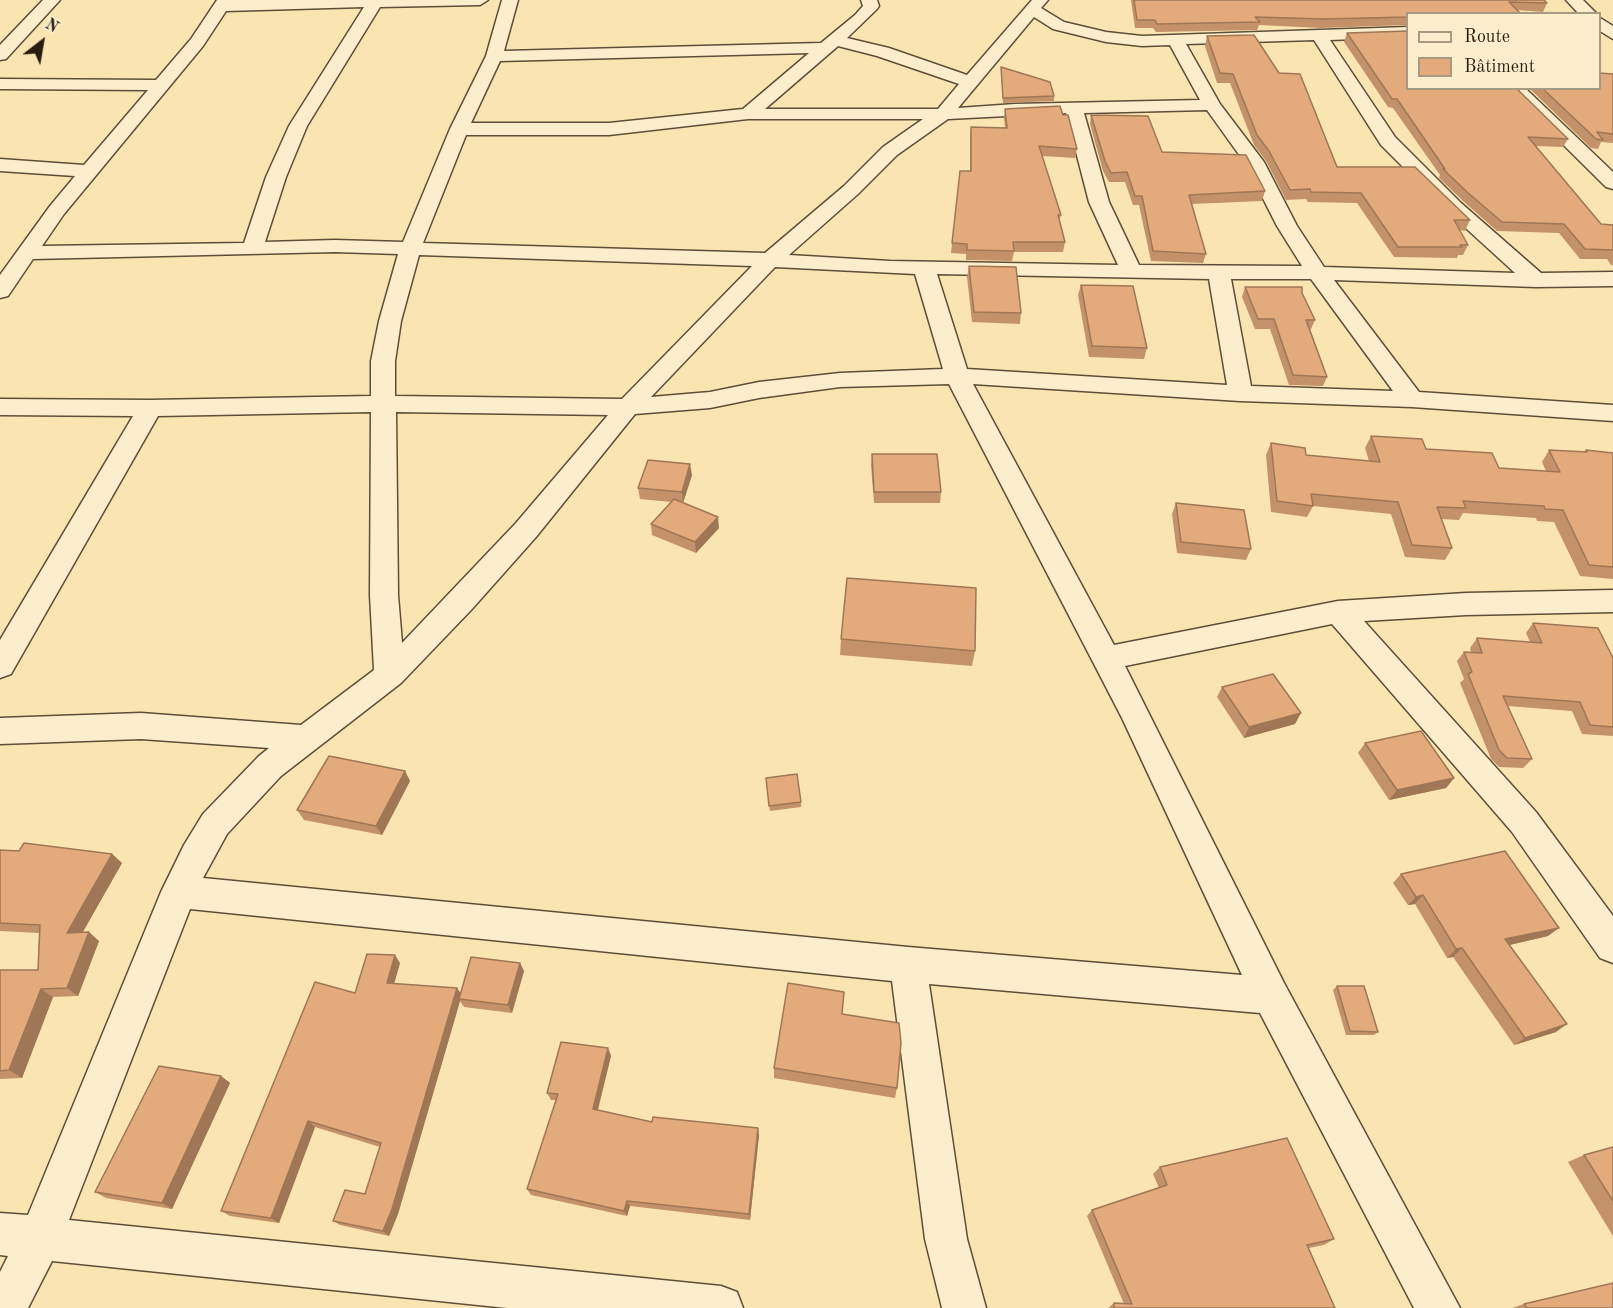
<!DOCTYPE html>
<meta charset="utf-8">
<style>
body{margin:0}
#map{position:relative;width:1613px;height:1308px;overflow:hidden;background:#fae5b2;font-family:"Old Standard TT",serif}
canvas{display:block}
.legend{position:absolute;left:1406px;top:12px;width:195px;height:78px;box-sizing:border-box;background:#fceecd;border:2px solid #a89a82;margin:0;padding:8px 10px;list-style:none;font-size:18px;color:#2a1b11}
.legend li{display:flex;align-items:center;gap:12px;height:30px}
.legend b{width:30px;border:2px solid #a89a82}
.north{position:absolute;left:12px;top:12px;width:60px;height:60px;-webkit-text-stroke:4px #fceecd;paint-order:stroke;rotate:31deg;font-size:16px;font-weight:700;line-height:24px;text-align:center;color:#2a1b11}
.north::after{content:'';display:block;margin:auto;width:21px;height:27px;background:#2a1b11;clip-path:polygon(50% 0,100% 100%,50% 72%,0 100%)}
</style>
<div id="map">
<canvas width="1613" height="1308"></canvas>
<ul class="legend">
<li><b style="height:8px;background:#fceecd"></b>Route</li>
<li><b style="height:16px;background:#e3aa7b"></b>Bâtiment</li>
</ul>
<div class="north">N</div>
</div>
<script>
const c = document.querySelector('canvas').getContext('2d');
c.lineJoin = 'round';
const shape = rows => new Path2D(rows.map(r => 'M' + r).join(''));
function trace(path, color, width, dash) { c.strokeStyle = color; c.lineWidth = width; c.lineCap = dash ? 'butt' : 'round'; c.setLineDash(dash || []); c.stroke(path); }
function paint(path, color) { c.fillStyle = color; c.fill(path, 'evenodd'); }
const minor = shape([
 [43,0,60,0,6,59,0,60,0,45,43,0],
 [217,0,488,0,480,5,380,7,307,126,286,177,265,242,335,240,403,242,450,129,486,56,502,0,518,0,504,51,821,43,855,15,863,6,861,0,877,0,879,6,877,9,847,38,889,48,967,75,1032,0,1048,0,1041,8,1064,22,1106,32,1142,36,1408,27,1408,37,1330,40,1395,137,1461,203,1541,273,1613,272,1613,286,1536,287,1334,280,1419,392,1613,405,1613,421,1412,407,1240,401,973,384,1114,645,1338,601,1466,593,1613,590,1613,612,1466,615,1364,621,1536,812,1613,916,1613,963,1600,958,1512,832,1332,624,1125,666,1284,983,1460,1308,1414,1308,1260,1013,929,984,967,1239,986,1308,942,1308,925,1239,892,981,190,909,69,1220,721,1286,737,1292,743,1308,507,1308,52,1261,28,1308,0,1308,0,1272,8,1256,0,1255,0,1213,28,1215,161,892,184,845,203,814,259,756,269,748,141,739,0,744,0,718,141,713,301,725,374,670,370,595,371,412,158,416,11,674,0,678,0,640,133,416,0,415,0,399,150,400,371,396,371,361,379,321,398,254,335,252,33,259,8,296,0,298,0,275,50,206,75,176,0,171,0,159,84,165,148,90,0,89,0,79,156,80,191,39,217,0],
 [364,7,289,126,266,177,244,243,42,246,64,214,203,46,226,11,364,7],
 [1034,17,1053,29,1106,42,1142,46,1170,45,1200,100,1015,104,958,108,1034,17],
 [1314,40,1381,145,1447,211,1515,273,1324,267,1297,226,1264,162,1220,104,1186,44,1314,40],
 [838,46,877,56,959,84,938,109,765,109,838,46],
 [809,53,743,109,609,123,471,123,500,61,809,53],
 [1207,110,1245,163,1277,226,1302,266,1139,265,1109,202,1084,113,1207,110],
 [1066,113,1089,202,1118,265,890,261,789,255,858,194,897,155,948,119,1066,113],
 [748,119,923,119,883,147,844,186,765,253,423,243,466,135,609,135,748,119],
 [419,255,752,266,622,399,395,396,395,361,401,321,419,255],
 [775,267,915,274,943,369,840,373,759,382,710,392,651,397,775,267],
 [937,274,1209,279,1227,385,967,369,937,274],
 [1231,279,1311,279,1393,391,1251,386,1231,279],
 [949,384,1122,718,1242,975,908,947,203,878,227,834,281,776,401,683,472,609,536,537,635,414,710,408,759,398,840,387,949,384],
 [396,412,608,415,516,523,402,643,398,595,396,412],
 [1566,0,1583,0,1597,14,1579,14,1566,0],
 [1600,18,1613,26,1613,39,1600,31,1600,18],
 [1506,88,1525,88,1613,172,1613,189,1606,187,1506,88]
]);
trace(minor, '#5e4e39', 3);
paint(minor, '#fceecd');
paint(shape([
 [1131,0,1544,0,1547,3,1543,12,1517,10,1407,14,1407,25,1321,28,1259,25,1257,30,1156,32,1153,28,1135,28],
 [1347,33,1568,139,1563,147,1536,146,1601,224,1613,225,1613,265,1611,265,1607,259,1580,259,1559,233,1497,231,1463,201,1439,178,1440,175,1393,108,1388,107,1344,42],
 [1207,36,1337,167,1470,220,1465,231,1460,230,1468,245,1463,255,1458,255,1457,258,1394,257,1357,203,1308,202,1306,199,1286,200,1266,161,1254,145,1230,83,1217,83,1205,46],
 [1001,67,1054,96,1054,101,1003,103,1001,72],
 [1613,74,1613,143,1601,142,1598,149,1591,148,1529,88,1599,88],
 [1005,109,1077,149,1075,158,1042,156,1061,215,1059,222,1065,242,1063,252,1014,252,1012,261,966,260,966,254,951,253,960,171,970,171,970,136,971,127,1005,128,1004,118],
 [1091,115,1162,152,1265,191,1262,201,1192,204,1206,254,1203,263,1151,261,1139,205,1133,205,1125,182,1109,182,1103,171,1090,124],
 [969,266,1021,313,1020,324,972,322,967,277],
 [1081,285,1147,348,1144,359,1089,357,1078,295],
 [1245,287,1302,293,1315,320,1311,329,1310,329,1327,377,1323,386,1289,385,1270,329,1255,329,1242,297],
 [1371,436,1426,449,1499,468,1546,471,1542,462,1549,450,1584,452,1586,450,1613,453,1613,579,1580,576,1554,522,1537,521,1536,518,1463,513,1459,520,1441,519,1452,548,1445,560,1405,557,1391,514,1313,506,1307,517,1271,512,1266,455,1271,443,1306,455,1369,461,1365,448],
 [872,454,941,492,940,503,874,503,871,465],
 [692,475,683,503,719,528,696,553,652,535,651,524,671,502,640,499,638,488],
 [1176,503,1251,549,1246,560,1177,553,1172,514],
 [1533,623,1613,658,1613,736,1582,734,1572,711,1508,706,1532,759,1523,768,1499,767,1491,759,1460,683,1464,679,1457,661,1464,652,1471,652,1470,648,1477,638,1530,642,1526,633],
 [841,639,975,651,972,666,840,655],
 [1222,687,1295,724,1244,738,1217,697],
 [1365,743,1454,778,1446,788,1389,800,1358,753],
 [405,771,410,781,382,835,304,820,297,810],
 [766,783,801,802,801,807,770,811],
 [0,850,112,854,122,863,83,932,99,941,78,996,53,997,22,1078,0,1079,0,970,38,970,39,933,0,931],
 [1401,874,1548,936,1510,945,1556,1032,1514,1045,1453,957,1447,958,1415,904,1408,905,1393,883],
 [400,963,394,984,457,988,460,993,520,963,524,971,512,1013,464,1007,460,1001,398,1214,389,1236,340,1225,333,1221,365,1194,380,1147,315,1127,279,1223,230,1216,221,1211,355,993],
 [1337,986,1378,1032,1374,1035,1346,1035,1333,990],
 [843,1014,897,1088,895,1098,774,1078,774,1068],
 [608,1048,611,1056,598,1110,652,1122,759,1135,750,1220,630,1206,627,1216,531,1195,527,1189,556,1100,551,1100,547,1093],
 [221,1076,230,1083,172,1209,106,1198,95,1192],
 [1613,1147,1613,1236,1568,1162,1584,1155],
 [1160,1167,1334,1239,1324,1245,1309,1248,1335,1308,1108,1308,1114,1303,1124,1304,1087,1216,1092,1210,1159,1188,1153,1174],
 [1524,1304,1613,1308,1512,1308]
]), '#c3926a');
paint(shape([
 [690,464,692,475,683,503,682,492],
 [718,517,719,528,696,553,695,542],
 [1301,713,1295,724,1244,738,1249,727],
 [405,771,410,781,382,835,376,826],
 [1454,778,1446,788,1389,800,1397,790],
 [112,854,122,863,77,942,67,933],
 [1423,895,1415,904,1408,905,1416,897],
 [1559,928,1548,936,1496,948,1505,939],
 [89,932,99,941,78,996,67,988],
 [1462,948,1453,957,1447,958,1456,949],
 [395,955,400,963,392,991,387,983],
 [520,963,524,971,512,1013,508,1005],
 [457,988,462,995,459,999,460,1001,398,1214,389,1236,383,1231],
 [41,989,53,997,22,1078,9,1070],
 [1567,1024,1556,1032,1514,1045,1525,1038],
 [608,1048,611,1056,596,1116,593,1109],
 [221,1076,230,1083,172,1209,162,1203],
 [308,1121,315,1127,279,1223,271,1218],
 [758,1128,759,1135,750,1220,749,1214],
 [627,1201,630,1206,627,1216,624,1211]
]), '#9f7756');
const building = shape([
 [1134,0,1544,0,1547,3,1509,2,1521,14,1407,14,1407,17,1324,19,1255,17,1260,22,1157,24,1155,20,1137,20,1134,0],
 [1407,31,1407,88,1516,88,1568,139,1528,137,1601,224,1613,225,1613,250,1585,249,1564,224,1502,222,1467,192,1443,169,1445,169,1397,99,1392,99,1347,33,1407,31],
 [1254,35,1279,73,1300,74,1337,167,1415,167,1470,220,1454,220,1468,245,1460,245,1462,247,1398,247,1361,193,1311,192,1310,189,1290,190,1269,151,1257,135,1233,74,1220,73,1207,36,1254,35],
 [1001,67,1050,82,1054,96,1003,98,1001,67],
 [1599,73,1613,74,1613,134,1597,132,1603,140,1596,139,1542,88,1599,88,1599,73],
 [1060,106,1063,115,1068,115,1077,149,1039,146,1061,215,1058,215,1065,242,1013,242,1014,251,967,250,967,244,952,243,960,171,971,171,971,127,1007,128,1005,109,1060,106],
 [1091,115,1148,116,1162,152,1246,155,1265,191,1189,195,1206,254,1153,251,1142,196,1135,196,1127,172,1111,173,1105,161,1091,115],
 [969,266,1016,267,1021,313,974,312,969,266],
 [1081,285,1133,286,1147,348,1092,346,1081,285],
 [1245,287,1302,287,1302,293,1315,320,1306,320,1327,377,1293,375,1274,319,1258,319,1245,287],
 [1371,436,1422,439,1426,449,1492,453,1499,468,1560,472,1549,450,1587,452,1586,450,1613,453,1613,567,1589,565,1563,510,1545,509,1544,506,1463,501,1466,508,1437,507,1452,548,1412,545,1398,502,1311,494,1313,506,1277,501,1271,443,1305,448,1306,455,1380,462,1371,436],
 [872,454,937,454,941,492,874,492,872,454],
 [648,460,690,464,682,492,638,488,648,460],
 [674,499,718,517,695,542,651,524,674,499],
 [1176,503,1244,510,1251,549,1181,542,1176,503],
 [847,578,976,588,975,651,841,639,847,578],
 [1533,623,1598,628,1613,658,1613,727,1590,725,1580,702,1503,696,1532,759,1507,758,1499,750,1468,674,1472,672,1464,652,1482,653,1477,638,1542,643,1533,623],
 [1273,674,1301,713,1249,727,1222,687,1273,674],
 [1421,731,1454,778,1397,790,1365,743,1421,731],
 [329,756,405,771,376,826,297,810,329,756],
 [797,774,801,802,769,806,766,778,797,774],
 [24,843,112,854,67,933,89,932,67,988,41,989,9,1070,0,1071,0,970,38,970,40,925,0,923,0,850,19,851,24,843],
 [1505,851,1559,928,1505,939,1567,1024,1525,1038,1462,948,1456,949,1423,895,1416,897,1401,874,1505,851],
 [367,954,395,955,387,983,457,988,392,1209,383,1231,333,1221,345,1190,365,1194,381,1143,308,1121,271,1218,221,1211,315,982,355,993,367,954],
 [471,957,520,963,508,1005,459,999,471,957],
 [788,983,844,992,842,1014,899,1023,901,1043,897,1088,774,1068,788,983],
 [1337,986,1364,986,1378,1032,1350,1031,1337,986],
 [561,1042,608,1048,593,1109,652,1122,653,1117,758,1128,749,1214,627,1201,624,1211,527,1189,558,1094,547,1093,561,1042],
 [159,1066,221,1076,162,1203,95,1192,159,1066],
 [1287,1138,1334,1239,1307,1245,1335,1308,1114,1308,1114,1303,1132,1304,1092,1210,1167,1185,1160,1167,1287,1138],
 [1613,1147,1613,1201,1584,1155,1613,1147],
 [1613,1283,1613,1308,1527,1308,1524,1304,1613,1283]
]);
paint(building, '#e3aa7b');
trace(building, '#9f7756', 1.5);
</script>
